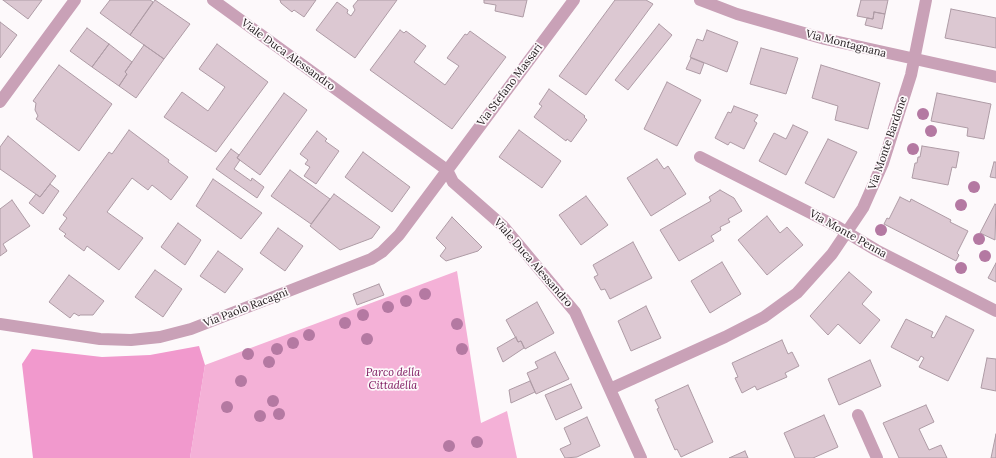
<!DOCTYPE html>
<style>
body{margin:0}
canvas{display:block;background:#fdf9fb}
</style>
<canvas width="996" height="458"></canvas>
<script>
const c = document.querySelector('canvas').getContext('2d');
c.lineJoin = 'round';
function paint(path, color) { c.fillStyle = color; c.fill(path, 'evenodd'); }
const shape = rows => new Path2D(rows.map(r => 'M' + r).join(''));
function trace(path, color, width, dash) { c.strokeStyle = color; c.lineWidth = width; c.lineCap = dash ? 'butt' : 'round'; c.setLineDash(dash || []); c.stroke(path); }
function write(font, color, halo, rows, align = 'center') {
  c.font = font + ' Lora,serif'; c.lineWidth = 3.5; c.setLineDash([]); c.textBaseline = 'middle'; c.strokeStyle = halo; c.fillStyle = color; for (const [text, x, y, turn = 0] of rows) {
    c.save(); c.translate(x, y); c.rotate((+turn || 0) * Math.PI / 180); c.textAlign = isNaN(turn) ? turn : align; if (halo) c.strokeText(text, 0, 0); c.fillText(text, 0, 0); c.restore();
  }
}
paint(shape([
 [457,271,481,423,507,411,517,458,190,458,205,365]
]), '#f4b1d7');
paint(shape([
 [199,346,205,365,190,458,33,458,22,364,32,349,102,357,150,355]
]), '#f199cd');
const building = shape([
 [3,0,42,0,28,19,3,0],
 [110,0,150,0,153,2,130,35,100,13,110,0],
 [155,0,190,24,164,59,130,35,155,0],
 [280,0,316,0,304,17,294,10,292,12,281,3,280,0],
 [358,0,397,0,355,58,316,30,337,2,348,10,347,13,351,16,355,10,353,6,358,0],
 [484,0,527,0,523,17,495,11,496,5,484,3,484,0],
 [615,0,646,0,653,4,586,95,559,76,615,0],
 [861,0,888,0,885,14,874,12,873,19,857,16,861,0],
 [951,9,996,18,996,48,945,38,951,9],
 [874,12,885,14,882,29,865,25,867,18,873,19,874,12],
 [0,22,17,35,0,58,0,22],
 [659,24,672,35,628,90,615,80,659,24],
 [87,28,109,44,92,67,70,51,87,28],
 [400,30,404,33,406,31,426,46,414,62,445,85,459,66,447,58,465,34,467,35,470,31,506,57,452,129,370,70,400,30],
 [707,30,738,42,727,72,690,57,697,39,703,41,707,30],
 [109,44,132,62,125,72,127,74,119,86,92,67,109,44],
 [217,44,268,82,216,152,164,117,182,92,208,111,225,87,199,69,217,44],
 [144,45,164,59,136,98,119,86,127,74,125,72,144,45],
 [761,48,798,58,786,94,750,84,761,48],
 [691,58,704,63,700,74,686,69,691,58],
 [59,65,112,104,79,151,36,119,38,116,35,110,36,103,33,101,59,65],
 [821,65,880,83,868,129,835,120,838,106,812,98,821,65],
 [667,82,701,100,677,146,644,129,667,82],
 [549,89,585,116,584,117,587,120,571,142,567,139,566,141,534,117,542,106,539,104,549,89],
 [284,93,307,110,260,175,237,158,284,93],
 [937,93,991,104,984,139,967,136,968,128,931,121,937,93],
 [734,106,758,115,754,121,757,123,744,149,730,142,728,145,715,138,728,112,731,113,734,106],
 [793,125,808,132,786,175,759,161,774,133,786,139,793,125],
 [129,130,169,160,168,162,188,177,171,200,152,185,148,190,132,178,107,212,143,238,119,270,87,246,84,251,64,236,66,234,59,229,67,218,63,215,109,152,112,154,129,130],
 [519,130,561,161,542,188,499,157,519,130],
 [317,131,327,139,325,141,339,151,316,184,304,176,310,167,305,164,308,160,300,154,317,131],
 [8,136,56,176,40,197,0,169,0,147,8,136],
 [828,139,857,152,834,198,805,183,828,139],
 [922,146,959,152,956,168,952,167,948,185,912,178,915,163,917,163,918,157,920,157,922,146],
 [231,149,239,155,237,158,240,160,234,169,251,181,252,178,264,187,257,198,216,169,231,149],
 [363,152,410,187,392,212,345,177,363,152],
 [657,159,664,169,668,166,686,194,651,216,627,178,657,159],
 [994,162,996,162,996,178,990,177,994,162],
 [290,170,330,199,311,224,271,196,290,170],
 [213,179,262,213,241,239,196,206,213,179],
 [50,184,59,191,43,214,29,203,36,194,40,197,50,184],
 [720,190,734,198,742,211,728,219,730,222,720,227,721,230,711,236,714,241,679,261,660,230,711,201,709,197,720,190],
 [334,194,380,227,372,238,340,250,310,226,334,194],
 [586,196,608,225,581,245,559,215,586,196],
 [900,197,910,202,911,199,951,220,950,222,968,231,957,253,959,255,956,261,884,224,887,218,889,219,900,197],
 [12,200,30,226,3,244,7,251,0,256,0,209,12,200],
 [995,204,996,205,995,240,980,233,995,204],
 [767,216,780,233,787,227,803,245,767,275,738,240,767,216],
 [452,217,482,247,478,251,446,261,440,256,446,248,436,238,452,217],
 [178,223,201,240,185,265,161,247,178,223],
 [278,228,303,246,285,271,260,253,278,228],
 [633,242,652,278,610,299,605,289,601,290,594,277,598,275,593,265,633,242],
 [218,251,243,269,225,293,200,276,218,251],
 [722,262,741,294,710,313,691,281,722,262],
 [996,263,996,282,988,278,996,263],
 [155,270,182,289,163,317,135,297,155,270],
 [849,272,872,292,862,304,880,320,860,344,838,324,828,335,810,316,849,272],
 [69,275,104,301,93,315,80,315,79,316,74,313,70,318,49,302,69,275],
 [379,284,384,295,357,305,353,294,379,284],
 [537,302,554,333,525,349,521,341,518,342,506,320,537,302],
 [646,306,661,338,631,351,618,321,646,306],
 [946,316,974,330,948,381,919,367,924,358,921,356,918,361,891,347,906,319,933,332,931,337,934,338,946,316],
 [516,337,518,342,521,341,524,348,503,362,497,348,516,337],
 [782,340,788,354,792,352,799,366,785,373,787,377,757,390,755,386,742,393,735,378,738,377,732,363,782,340],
 [555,352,569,379,536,394,527,373,538,368,535,362,555,352],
 [987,358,996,359,996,391,981,388,987,358],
 [870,360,881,386,839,405,828,379,870,360],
 [530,381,535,392,511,403,509,390,530,381],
 [571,384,582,408,556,420,545,395,571,384],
 [688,385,713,442,681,457,677,449,675,450,657,409,659,408,655,400,688,385],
 [926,405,934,422,919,429,929,450,941,445,947,458,899,458,883,423,926,405],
 [824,415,838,447,813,458,795,458,784,433,824,415],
 [587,417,600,446,577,457,565,458,560,449,571,444,564,428,587,417],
 [996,434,996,458,991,458,996,434],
 [745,451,748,458,729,458,745,451]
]);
paint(building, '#dcc8d2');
trace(building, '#ae9ba5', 1);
trace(shape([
 [213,0,447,170,453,182,503,226,575,312,641,458],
 [700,0,737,14,825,39,996,77],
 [0,102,75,0],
 [700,157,836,226,876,250,996,311],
 [0,324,100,339,131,340,160,337,191,329,371,259,382,252,399,235,574,0],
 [610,389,725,337,764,317,797,293,832,254,863,208,883,163,911,75,926,0],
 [858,415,877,458]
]), '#c9a1b7', 12);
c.fillStyle = '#b479a2';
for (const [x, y] of [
 [923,114],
 [931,131],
 [913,149],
 [974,187],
 [961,205],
 [881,230],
 [979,239],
 [985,256],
 [961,268],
 [425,294],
 [406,301],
 [388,307],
 [363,315],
 [345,323],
 [457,324],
 [309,335],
 [367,339],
 [293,343],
 [277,349],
 [462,349],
 [248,354],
 [269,362],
 [241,381],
 [273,401],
 [227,407],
 [279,414],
 [260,416],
 [477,442],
 [449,446]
]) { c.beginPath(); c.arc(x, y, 6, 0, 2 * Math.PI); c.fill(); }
write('11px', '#1f181b', '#fdf9fb', [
 ["Via Montagnana",846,44,14],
 ["Viale Duca Alessandro",288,55,36],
 ["Via Stefano Massari",510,85,-53],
 ["Via Monte Bardone",888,143,-71],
 ["Via Monte Penna",848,234,29],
 ["Viale Duca Alessandro",533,263,49],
 ["Via Paolo Racagni",246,308,-21]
]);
write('italic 11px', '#781059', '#fdf9fb', [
 ["Parco della",393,373],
 ["Cittadella",393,386]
]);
</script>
